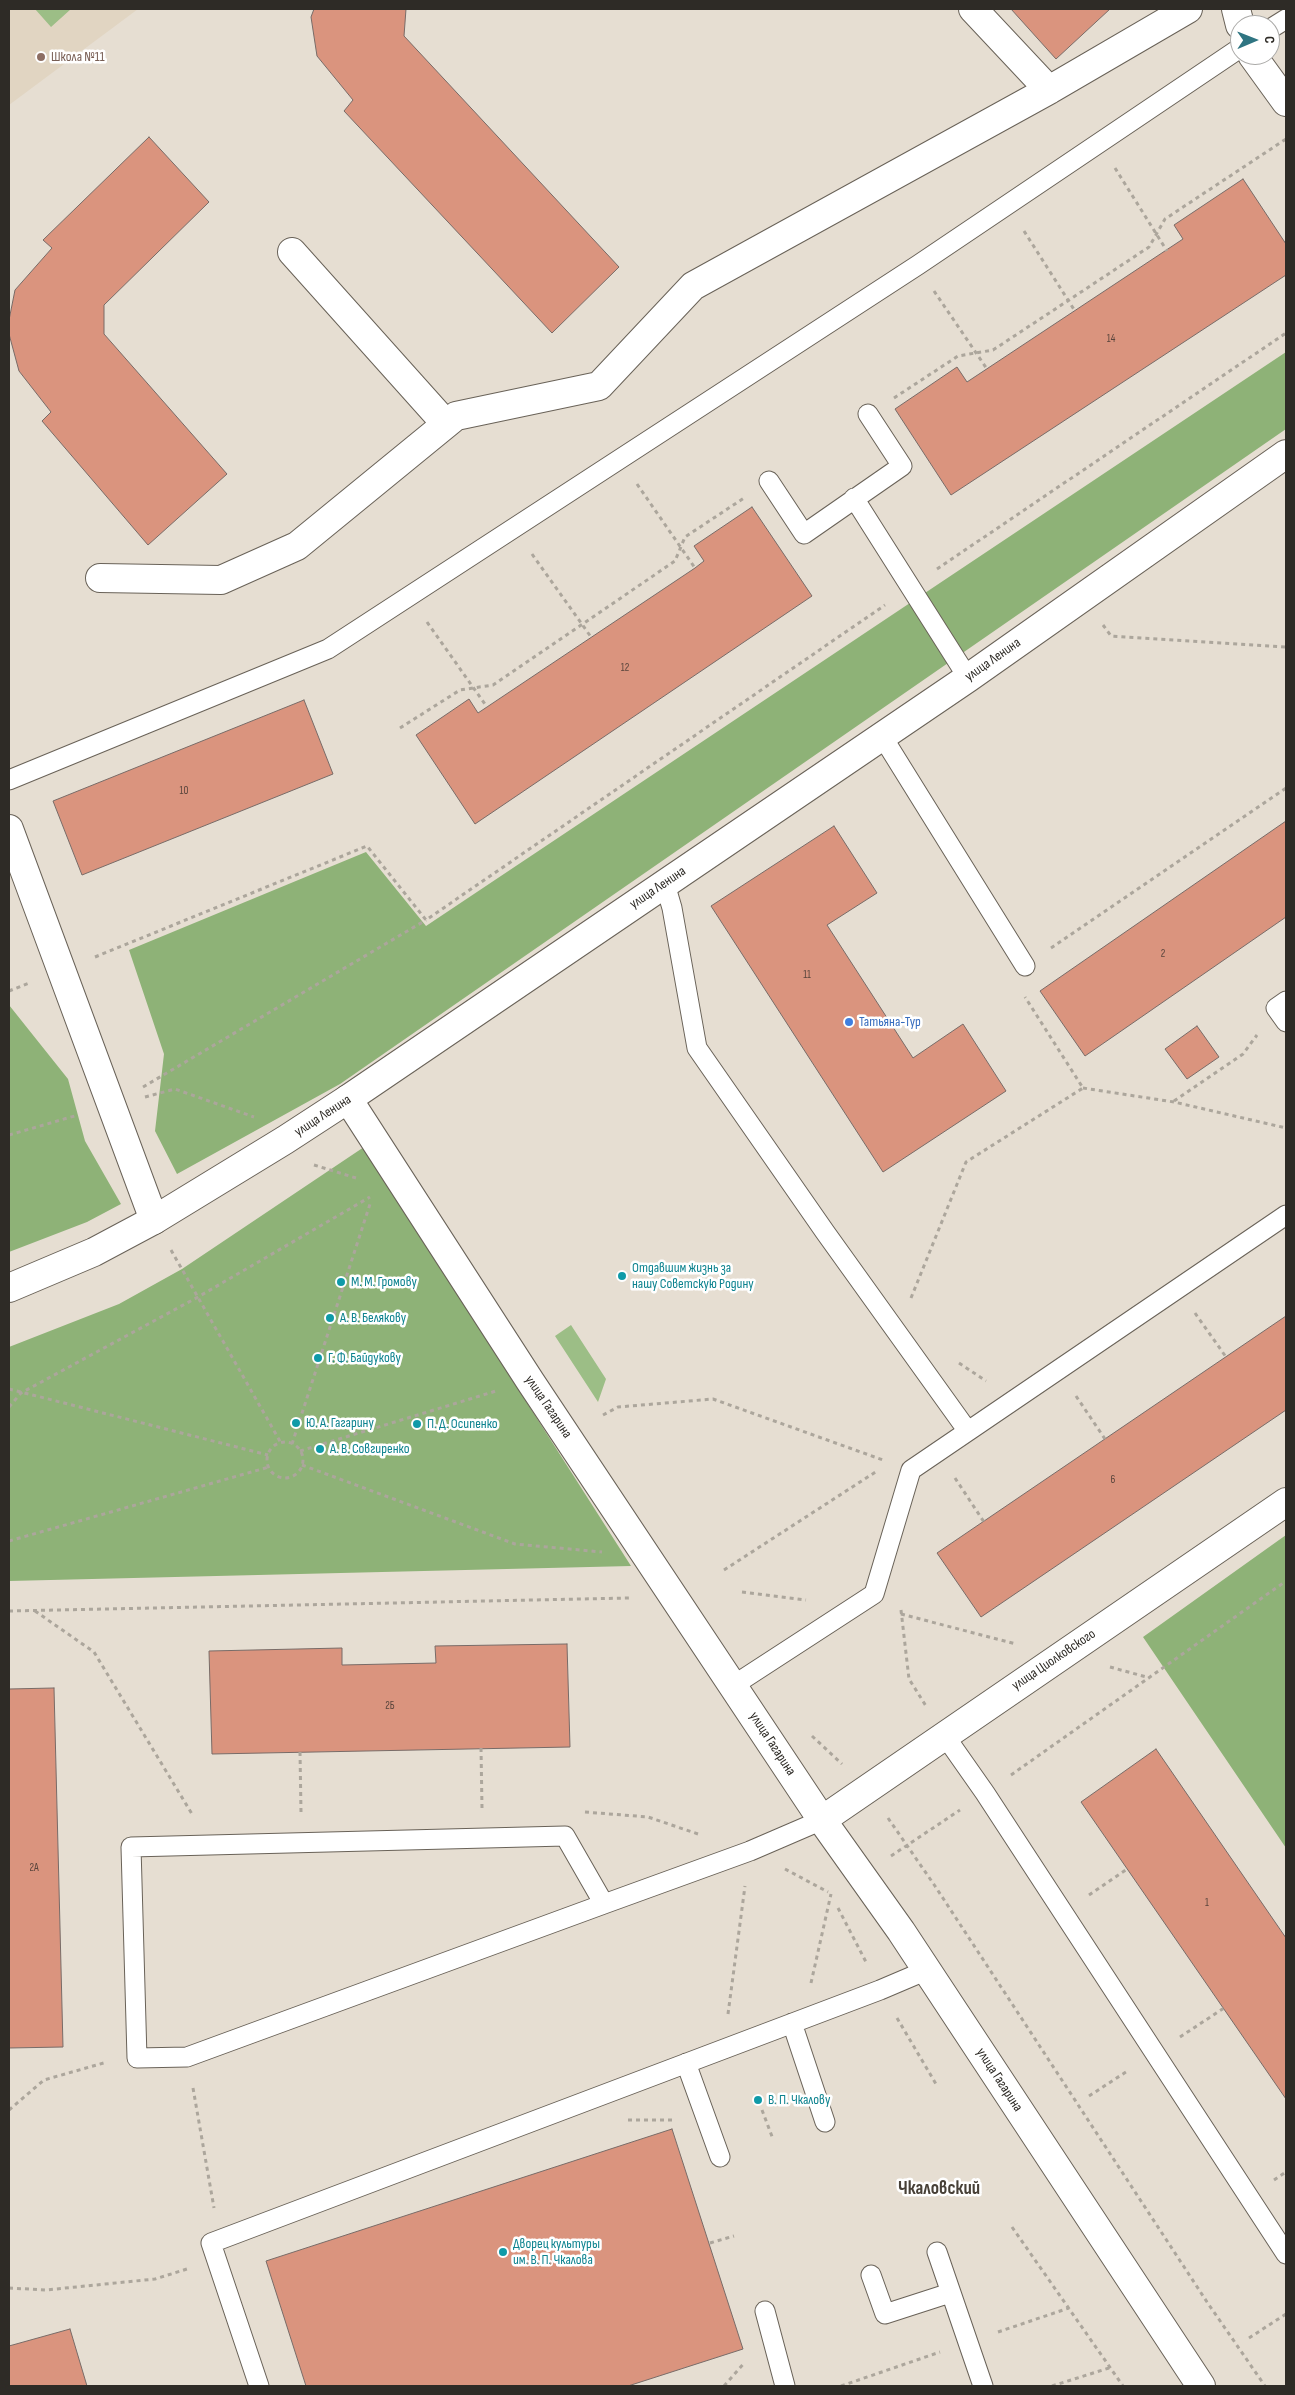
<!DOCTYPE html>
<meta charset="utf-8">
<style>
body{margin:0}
#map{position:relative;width:1295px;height:2395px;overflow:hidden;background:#e6ded2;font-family:"Sofia Sans Condensed",sans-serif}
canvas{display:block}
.frame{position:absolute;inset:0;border:10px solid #2e2b26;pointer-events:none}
.north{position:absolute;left:1230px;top:15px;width:50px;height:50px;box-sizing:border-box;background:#fff;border:1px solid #abaaa8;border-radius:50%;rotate:89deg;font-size:14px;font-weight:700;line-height:20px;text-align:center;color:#2e2b26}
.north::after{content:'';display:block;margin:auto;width:18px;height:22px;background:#2f7582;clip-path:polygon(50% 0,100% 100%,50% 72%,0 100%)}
</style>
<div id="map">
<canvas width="1295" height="2395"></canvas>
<div class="frame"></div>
<div class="north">С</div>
</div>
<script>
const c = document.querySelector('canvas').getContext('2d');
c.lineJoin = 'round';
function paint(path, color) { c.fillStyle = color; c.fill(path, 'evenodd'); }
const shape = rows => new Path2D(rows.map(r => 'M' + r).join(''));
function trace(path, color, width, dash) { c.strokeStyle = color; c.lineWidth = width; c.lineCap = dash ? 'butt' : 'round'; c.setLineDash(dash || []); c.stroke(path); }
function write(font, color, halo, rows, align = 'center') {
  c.font = font + ' "Sofia Sans Condensed",sans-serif'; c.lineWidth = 5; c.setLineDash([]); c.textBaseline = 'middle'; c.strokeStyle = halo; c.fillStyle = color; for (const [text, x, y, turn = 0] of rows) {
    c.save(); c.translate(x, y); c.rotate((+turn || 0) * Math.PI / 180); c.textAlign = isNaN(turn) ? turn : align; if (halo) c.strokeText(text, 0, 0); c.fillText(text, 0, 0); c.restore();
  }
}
paint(shape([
 [9,9,138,9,9,105]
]), '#e1d5c2');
paint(shape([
 [35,9,71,9,51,27],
 [571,1325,606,1379,598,1402,555,1336]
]), '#9cbe86');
paint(shape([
 [1286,352,1286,429,340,1084,177,1174,155,1131,164,1054,129,950,366,852,426,926],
 [9,1005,68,1079,85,1141,121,1204,87,1222,9,1252],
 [364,1147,631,1566,9,1581,9,1347,119,1304,182,1269],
 [1286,1535,1286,1848,1143,1637]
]), '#8eb277');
const building = shape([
 [314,9,406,9,404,36,619,267,552,333,344,111,353,100,317,56,311,17,314,9],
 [1011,9,1110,9,1056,59,1011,9],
 [149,137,209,202,104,305,104,334,227,474,148,545,42,421,51,412,19,371,9,334,9,320,15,290,52,248,43,240,149,137],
 [1243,179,1286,244,1286,275,951,495,895,409,957,367,967,382,1183,239,1174,225,1243,179],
 [752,507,812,596,475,824,416,735,469,699,478,713,695,568,704,561,694,546,752,507],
 [304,700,333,774,82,875,53,801,304,700],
 [1286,821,1286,917,1085,1056,1040,991,1286,821],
 [834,826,877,893,827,925,913,1058,963,1024,1006,1091,883,1172,711,906,834,826],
 [1197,1026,1219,1057,1187,1079,1165,1049,1197,1026],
 [1286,1316,1286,1410,981,1617,937,1553,1286,1316],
 [567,1644,570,1747,212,1754,209,1651,342,1648,342,1665,436,1663,435,1646,567,1644],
 [54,1688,63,2047,9,2048,9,1689,54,1688],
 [1156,1749,1286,1938,1286,2099,1081,1802,1156,1749],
 [672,2129,743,2349,628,2386,306,2386,266,2261,672,2129],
 [70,2329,87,2386,9,2386,9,2346,70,2329]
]);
paint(building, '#da947e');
trace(building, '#786b67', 1);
const service = shape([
 [1270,29,1286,19],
 [769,481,804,534,902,466,868,414],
 [854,498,968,678],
 [882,736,1025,966],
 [9,780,328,649,918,265,1240,48],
 [665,884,672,908,697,1048,825,1232,967,1430],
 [1286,1001,1276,1008,1286,1022],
 [734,1685,874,1594,911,1470,1286,1215],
 [945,1736,985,1793,1286,2254],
 [604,1904,187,2057,137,2058,131,1847,565,1836,604,1904,750,1851,822,1820],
 [792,2023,825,2122],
 [686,2063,720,2157],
 [937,2252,983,2386],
 [871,2275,885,2314,950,2293],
 [765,2311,785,2386],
 [259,2386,211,2243,880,1990,927,1970]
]);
const minor = shape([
 [973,9,1049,90],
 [1236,9,1240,25],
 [1252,55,1286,102],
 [292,252,446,424],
 [100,578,221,580,297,546,456,416,599,386,693,286,1049,90,1188,9],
 [9,829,154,1220],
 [348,1099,968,678,1286,454],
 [822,1820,1286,1502]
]);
const tertiary = shape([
 [9,1288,94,1252,154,1220,285,1140,348,1099,530,1381,822,1820,901,1931,1201,2386]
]);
trace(service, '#696258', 21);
trace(minor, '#696258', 30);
trace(tertiary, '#696258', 30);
trace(shape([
 [1115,168,1167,251],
 [1024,231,1075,311],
 [934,291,987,369],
 [894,398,958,356,993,350,1069,300,1149,247,1165,219,1286,139],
 [637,484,695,568],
 [532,554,591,637],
 [937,569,1286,333],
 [427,622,487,707],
 [1103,625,1111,636,1286,647],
 [400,728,460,690,493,685,675,561,685,537,744,498],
 [1051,948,1286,788],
 [95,957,367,846,426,920,885,605],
 [9,991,29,983],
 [143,1087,426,920],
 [1083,1088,1174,1102,1286,1128],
 [145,1097,175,1089,254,1117],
 [1174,1101,1243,1054,1257,1035],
 [9,1135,78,1115],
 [314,1165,356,1178],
 [171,1250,281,1443],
 [911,1298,966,1162,1083,1088,1025,997],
 [1195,1313,1226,1357],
 [959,1363,986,1381],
 [9,1389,268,1455],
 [1076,1396,1105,1439],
 [9,1407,21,1393,198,1297,370,1197],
 [603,1415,618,1407,713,1399,883,1460],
 '267 1460a18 18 0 1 1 36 0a18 18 0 1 1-36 0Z',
 [292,1444,371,1201],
 [300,1451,496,1391],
 [302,1465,515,1544,602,1552],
 [955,1478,984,1522],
 [9,1541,269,1467],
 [724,1570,877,1471],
 [742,1592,806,1600],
 [901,1610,909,1679,926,1706],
 [9,1611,630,1598],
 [35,1611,94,1652,192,1814],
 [901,1614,1016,1644],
 [1110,1667,1150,1678],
 [812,1736,842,1764],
 [481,1748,482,1808],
 [300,1752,301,1812],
 [1011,1775,1286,1581],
 [585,1812,648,1817,701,1835],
 [888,1818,935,1886,1207,2302,1265,2386],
 [891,1856,960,1810],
 [785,1869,828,1892],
 [1089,1895,1127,1869],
 [838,1908,866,1962],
 [811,1983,831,1894],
 [728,2014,745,1886],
 [897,2018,936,2084],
 [1180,2037,1224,2008],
 [193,2088,214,2208],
 [1089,2096,1129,2070],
 [9,2110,44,2080,107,2062],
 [762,2110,773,2139],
 [628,2120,674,2120],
 [1274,2180,1286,2172],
 [1012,2227,1123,2386],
 [710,2243,734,2236],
 [9,2288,46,2290,155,2279,187,2269],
 [998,2332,1069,2308],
 [1249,2338,1286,2314],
 [724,2386,745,2362],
 [841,2386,940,2352],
 [1052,2386,1109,2368]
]), '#aca69c', 3, [4, 4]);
trace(service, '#fff', 19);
trace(minor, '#fff', 28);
trace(tertiary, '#fff', 28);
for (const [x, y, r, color] of [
 [41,57,5,"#8d6e63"],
 [849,1022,5,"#3f7fe0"],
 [622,1276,5,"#0f9aa8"],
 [341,1282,5,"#0f9aa8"],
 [330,1318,5,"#0f9aa8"],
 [318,1358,5,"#0f9aa8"],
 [296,1423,5,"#0f9aa8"],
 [417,1424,5,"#0f9aa8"],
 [320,1449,5,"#0f9aa8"],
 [758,2100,5,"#0f9aa8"],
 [503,2252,5,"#0f9aa8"]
]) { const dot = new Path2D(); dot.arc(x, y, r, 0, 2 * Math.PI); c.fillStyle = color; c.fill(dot); trace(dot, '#fff', 2); }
write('11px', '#59453c', null, [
 ["14",1111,339],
 ["12",625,668],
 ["10",184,791],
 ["2",1163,954],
 ["11",807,975],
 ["6",1113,1480],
 ["2Б",390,1706],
 ["2А",34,1868],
 ["1",1207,1903]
]);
write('14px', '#785e54', '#fff', [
 ["Школа №11",51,57]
], 'left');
write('14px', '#2e2b26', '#fff', [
 ["улица Ленина",993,660,-35],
 ["улица Ленина",658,888,-34],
 ["улица Ленина",323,1116,-33],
 ["улица Гагарина",548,1407,56],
 ["улица Циолковского",1054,1660,-34],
 ["улица Гагарина",772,1744,57],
 ["улица Гагарина",999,2080,57]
]);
write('14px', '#366cbe', '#fff', [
 ["Татьяна-Тур",859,1022]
], 'left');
write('14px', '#0d838f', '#fff', [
 ["Отдавшим жизнь за",632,1268],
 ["нашу Советскую Родину",632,1284],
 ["М. М. Громову",351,1282],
 ["А. В. Белякову",340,1318],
 ["Г. Ф. Байдукову",328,1358],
 ["Ю. А. Гагарину",306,1423],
 ["П. Д. Осипенко",427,1424],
 ["А. В. Совгиренко",330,1449],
 ["В. П. Чкалову",768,2100],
 ["Дворец культуры",513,2244],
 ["им. В. П. Чкалова",513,2260]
], 'left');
write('bold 19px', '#474037', '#fff', [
 ["Чкаловский",939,2189]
]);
</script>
